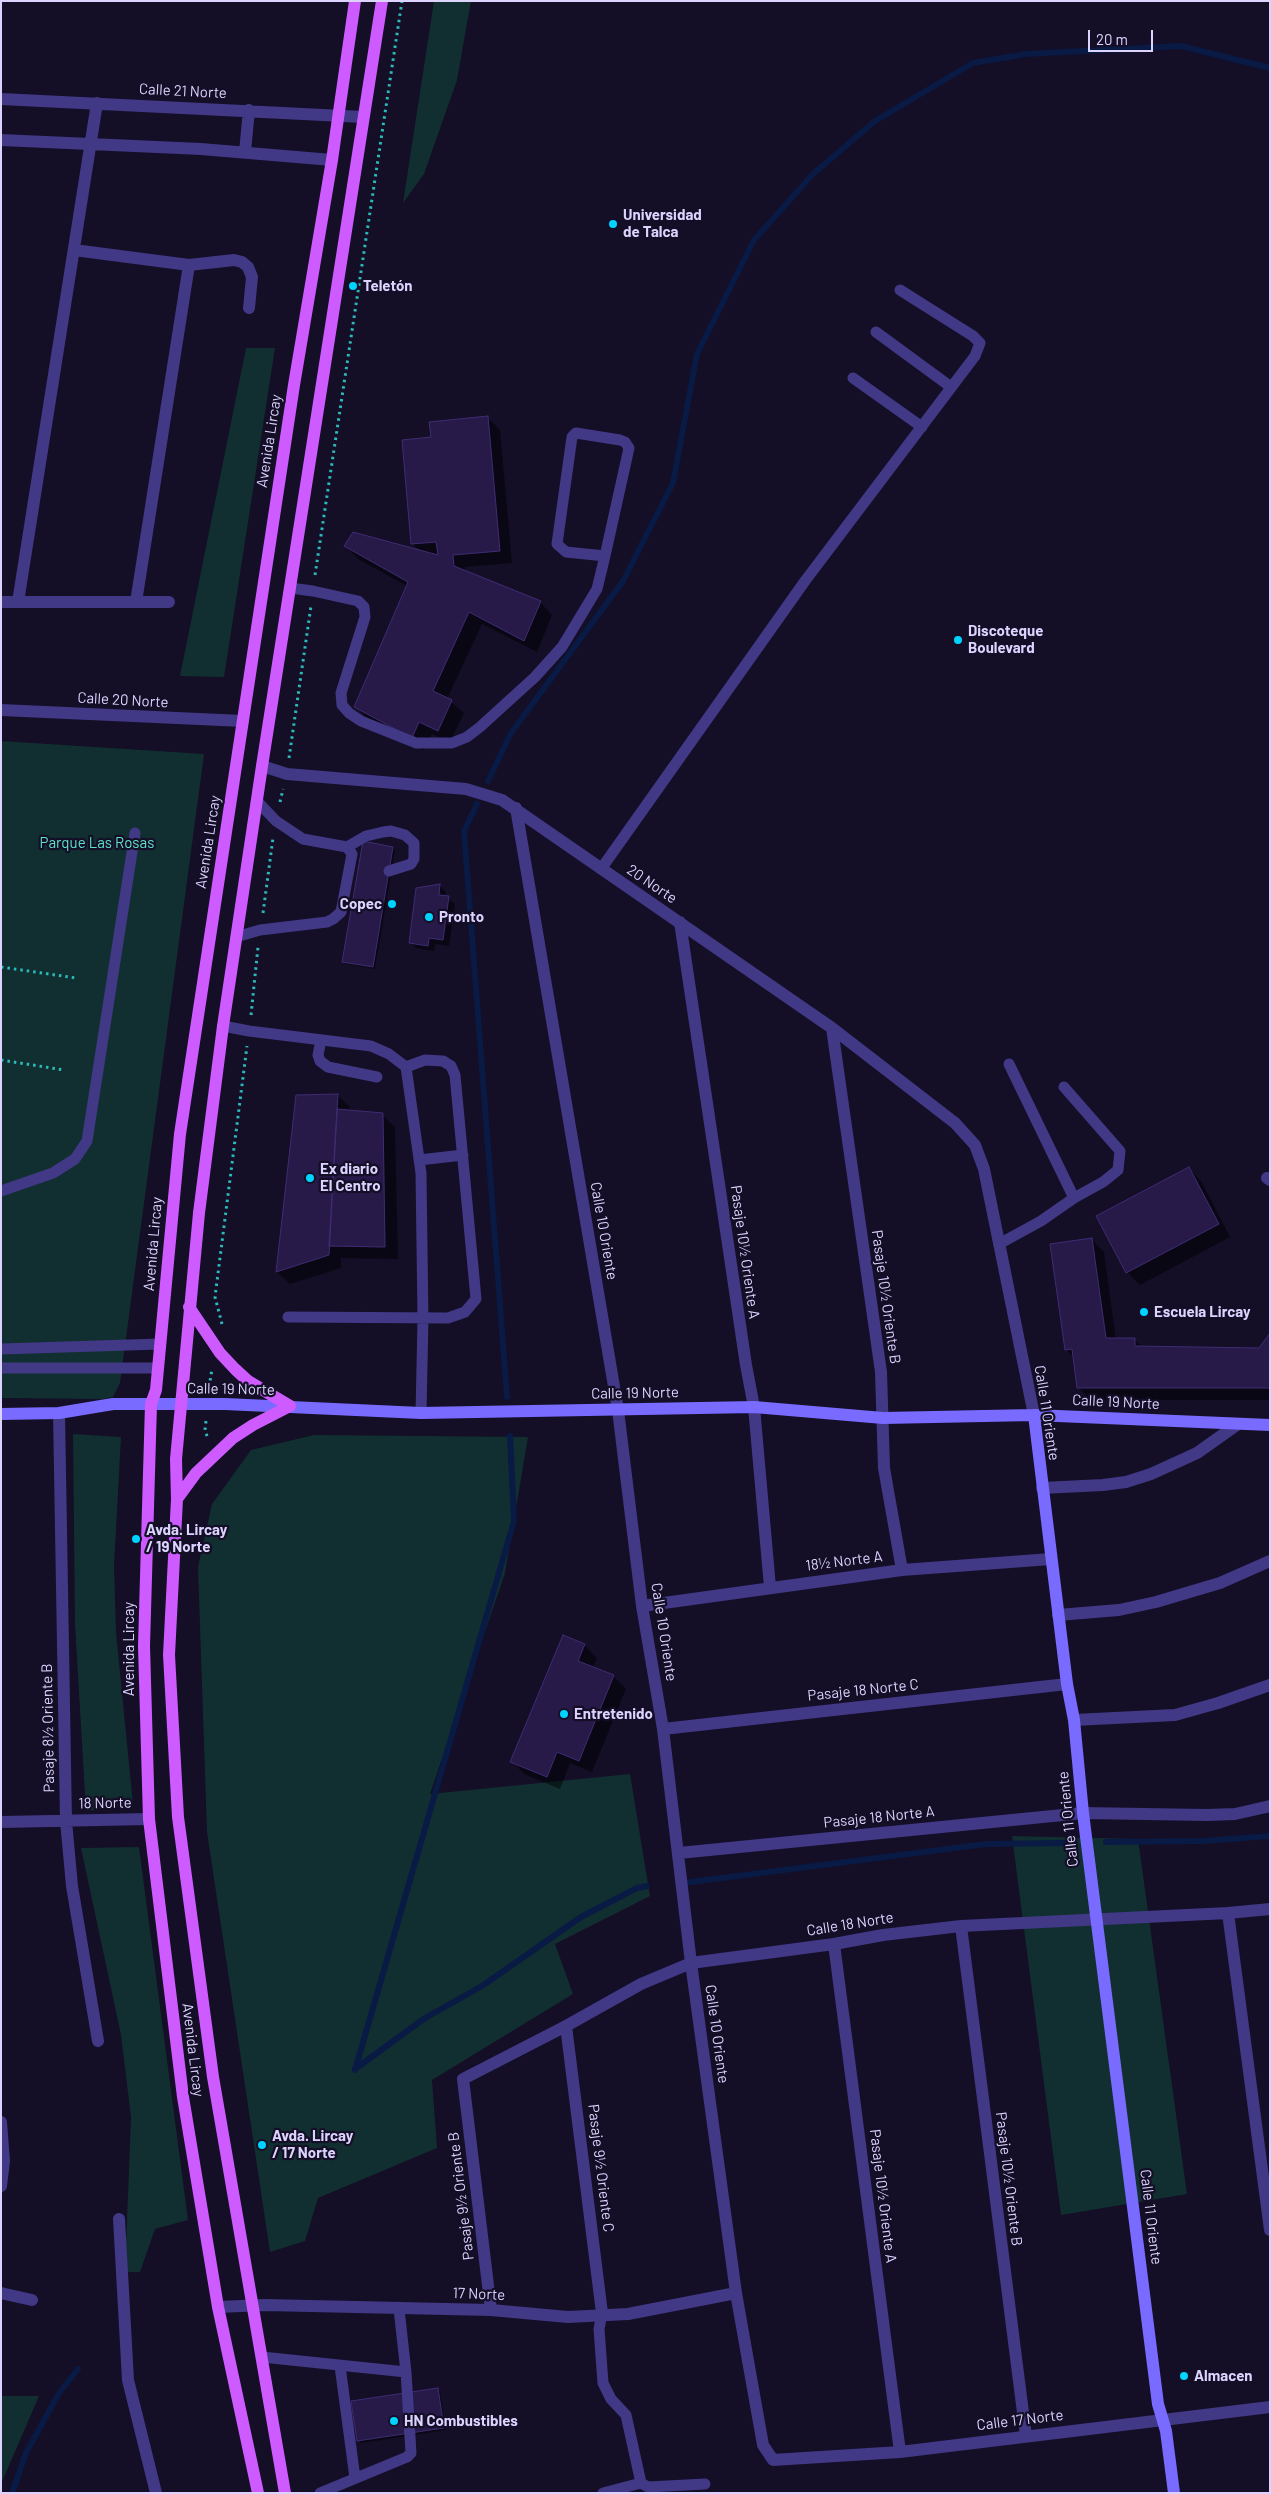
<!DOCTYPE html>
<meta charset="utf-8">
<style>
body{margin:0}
#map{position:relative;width:1271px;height:2494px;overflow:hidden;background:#140e26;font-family:Barlow,sans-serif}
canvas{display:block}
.frame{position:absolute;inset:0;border:2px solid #dcd4ff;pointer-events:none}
.scale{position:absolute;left:1088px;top:30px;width:65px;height:22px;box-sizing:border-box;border:2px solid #dcd4ff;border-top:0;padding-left:6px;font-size:15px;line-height:18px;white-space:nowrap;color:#dcd4ff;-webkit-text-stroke:4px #140e26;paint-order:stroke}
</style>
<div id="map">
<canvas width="1271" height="2494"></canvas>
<div class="frame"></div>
<div class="scale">20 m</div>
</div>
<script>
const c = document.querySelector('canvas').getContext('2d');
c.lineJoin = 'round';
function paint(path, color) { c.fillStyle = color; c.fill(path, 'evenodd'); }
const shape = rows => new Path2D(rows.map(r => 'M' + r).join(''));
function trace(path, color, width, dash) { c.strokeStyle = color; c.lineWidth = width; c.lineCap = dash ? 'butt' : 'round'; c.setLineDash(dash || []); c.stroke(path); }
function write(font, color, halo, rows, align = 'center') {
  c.font = font + ' Barlow,sans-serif'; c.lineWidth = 4.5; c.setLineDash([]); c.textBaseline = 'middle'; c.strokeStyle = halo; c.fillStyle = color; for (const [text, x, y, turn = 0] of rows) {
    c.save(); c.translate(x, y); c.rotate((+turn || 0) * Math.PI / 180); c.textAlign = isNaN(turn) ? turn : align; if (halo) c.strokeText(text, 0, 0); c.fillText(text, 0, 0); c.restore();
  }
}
paint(shape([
 [434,1,471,1,457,80,424,174,403,203],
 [246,348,275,348,224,677,180,676],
 [1,741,204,754,120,1383,113,1397,103,1399,1,1398],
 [73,1434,121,1437,114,1566,116,1632,133,1804,86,1811,75,1624],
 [314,1435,528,1437,505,1573,430,1794,630,1774,650,1896,555,1944,573,1994,432,2080,437,2148,318,2198,305,2241,270,2252,207,1832,198,1567,212,1504,251,1450],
 [1012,1836,1138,1839,1187,2194,1061,2215],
 [139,1847,188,2220,155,2229,140,2272,125,2272,131,2117,121,2035,81,1848],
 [1,2396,39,2396,1,2484]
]), '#112f30');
paint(shape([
 [487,417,500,430,512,563,465,567,465,572,540,602,552,615,537,652,482,624,447,699,464,713,450,742,432,734,424,750,368,719,356,706,407,586,358,559,346,546,421,552,412,543,432,439],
 [393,848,395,850,375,969,346,964,343,962],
 [440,886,446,892,445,897,455,904,449,946,435,944,434,951,416,948,410,942],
 [337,1095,350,1107,349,1111,382,1115,395,1127,398,1259,341,1258,341,1268,290,1284,277,1272],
 [1189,1169,1201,1181,1230,1237,1140,1285,1127,1272,1098,1217],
 [1091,1239,1104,1252,1116,1340,1135,1340,1142,1347,1260,1349,1270,1335,1270,1400,1091,1400,1079,1388,1075,1359,1066,1349],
 [584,1645,597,1658,592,1668,614,1677,626,1689,592,1772,570,1763,560,1789,524,1774,512,1761],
 [437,2389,440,2392,446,2430,361,2443,358,2440]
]), '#0007');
trace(shape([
 [488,781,511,733,623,581,673,483,697,354,754,240,813,174,875,121,973,63,1026,54,1181,46,1270,68],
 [477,804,464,831,507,1397],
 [1106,1842,1203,1841,1270,1836],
 [683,1883,986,1844,1067,1843],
 [355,2069,425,2018,482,1986,581,1917,637,1888,647,1886],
 [355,2070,514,1521,510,1436],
 [12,2493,26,2453,59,2393,78,2369]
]), '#091a45', 6);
const building = shape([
 [488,416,500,551,453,555,454,566,541,601,524,641,469,612,433,691,452,700,438,731,419,722,412,738,354,707,408,582,344,546,353,532,438,555,436,542,411,544,402,440,431,437,429,422,488,416],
 [363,841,393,847,373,967,342,962,363,841],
 [440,884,439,895,449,896,443,940,429,938,428,946,409,943,416,888,440,884],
 [338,1094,329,1255,276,1272,296,1095,338,1094],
 [337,1109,383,1113,385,1247,329,1246,337,1109],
 [1189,1167,1219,1224,1126,1273,1096,1216,1189,1167],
 [1092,1238,1106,1338,1135,1338,1135,1346,1259,1348,1270,1333,1270,1388,1077,1388,1072,1349,1065,1350,1050,1244,1092,1238],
 [563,1635,585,1644,578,1661,614,1675,579,1761,557,1752,547,1777,510,1762,563,1635],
 [438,2388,444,2428,357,2441,351,2401,438,2388]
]);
paint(building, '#271a48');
trace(building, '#3f2c74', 1);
trace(shape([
 [315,575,402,1],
 [289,758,311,606],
 [280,802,283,789],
 [263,913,273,838],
 [1,967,76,978],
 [251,1015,258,947],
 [1,1060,64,1070],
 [222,1324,215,1297,247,1046],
 [209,1387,212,1369],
 [206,1421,205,1430,208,1439]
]), '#2cb9ba', 3, [2.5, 4]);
trace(shape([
 [876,332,951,387],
 [853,378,922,427],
 [290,588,313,591,358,601,364,607,365,617,341,693,342,705,349,713,361,721,416,743,452,743,467,737,480,727,535,677,562,647,597,589,605,556,629,448,625,442,620,440,576,433,572,437,557,544,566,552,605,556],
 [347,847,366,836,383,832,391,831,405,835,414,843,414,859,411,864,389,871],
 [601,869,805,581,975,356,980,343,973,336,900,290],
 [236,937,260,930,327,922,333,919,341,912,352,854,347,847,303,839,276,821,257,801],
 [223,1026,249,1031,371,1046,389,1054,406,1067,425,1060,443,1061,451,1066,455,1075,476,1299,465,1312,448,1318,288,1317],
 [321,1040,318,1055,320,1061,328,1067,377,1077],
 [406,1067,421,1173,423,1319,421,1413],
 [1064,1087,1120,1151,1118,1170,1103,1182,1074,1198],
 [419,1160,463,1155],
 [1,1191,53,1173,75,1159,87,1141,135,833],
 [999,1244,1041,1221,1074,1198,1009,1064],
 [1,1349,160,1344],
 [1,1368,158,1368],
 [399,2309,406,2372],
 [602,2313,599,2329,603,2383,611,2399,626,2415,641,2483,648,2487,705,2484],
 [262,2357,406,2372,411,2453,407,2457,320,2493],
 [340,2366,355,2478],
 [603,2493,641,2483]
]), '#413886', 11);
trace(shape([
 [1,99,363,117],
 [1,140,201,149,332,160],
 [245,152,249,110],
 [74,250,189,265,234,260,242,262,248,267,252,277,249,308],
 [1,602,169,602],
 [18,602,97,103],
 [136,602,189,265],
 [1,710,243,721],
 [262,766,287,774,466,789,502,800,832,1028,955,1123,975,1145,984,1169,1034,1415],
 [516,808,618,1410,642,1606,663,1729,691,1963,736,2293,763,2445,773,2460,900,2452,1270,2407],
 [680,922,746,1365,754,1407,770,1587],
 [832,1028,881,1372,884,1468,902,1570],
 [1267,1178,1270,1180],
 [59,1413,66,1821,72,1886,98,2041],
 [1042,1488,1103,1485,1126,1482,1151,1474,1197,1453,1238,1424],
 [642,1606,902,1570,1051,1559],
 [1058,1615,1119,1610,1156,1602,1220,1583,1270,1561],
 [1074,1720,1175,1715,1218,1703,1270,1685],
 [663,1729,1067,1684],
 [1,1822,149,1819],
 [679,1853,1083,1813,1207,1815,1235,1814,1270,1806],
 [1228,1913,1270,2230],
 [961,1926,1026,2436],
 [834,1944,900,2452],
 [566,2026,602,2313],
 [1,2122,4,2161,1,2186],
 [119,2219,128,2380,156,2493],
 [1,2293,32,2300],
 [218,2307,265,2305,491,2310,568,2317,628,2314,736,2293],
 [491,2310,463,2079,566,2026,641,1984,691,1963,834,1944,883,1935,961,1926,1228,1913,1270,1909]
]), '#413886', 12);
trace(shape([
 [1,1414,59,1413,113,1404,225,1404,421,1413,754,1407,883,1418,1034,1415,1270,1425],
 [1034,1415,1067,1684,1074,1720,1083,1813,1158,2404,1166,2431,1174,2493]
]), '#796bff', 12);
trace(shape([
 [189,1307,220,1353,235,1369,248,1381,290,1406],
 [177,1499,196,1473,233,1438,253,1425,290,1406],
 [258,2493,218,2307,183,2097,149,1819,144,1646,151,1404,156,1390,180,1134,294,385,332,160,355,1],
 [285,2493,213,2077,178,1817,169,1655,177,1499,176,1459,199,1213,223,1026,262,766,382,1]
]), '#cd5bff', 12);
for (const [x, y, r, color] of [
 [613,224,5,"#00d3ff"],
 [353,286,5,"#00d3ff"],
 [958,640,5,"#00d3ff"],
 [392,904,5,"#00d3ff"],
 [429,917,5,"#00d3ff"],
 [310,1178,5,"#00d3ff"],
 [1144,1312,5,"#00d3ff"],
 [136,1539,5,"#00d3ff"],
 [564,1714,5,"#00d3ff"],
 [262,2145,5,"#00d3ff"],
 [1184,2376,5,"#00d3ff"],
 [394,2421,5,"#00d3ff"]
]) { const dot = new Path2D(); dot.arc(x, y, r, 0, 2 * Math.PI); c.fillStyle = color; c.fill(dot); trace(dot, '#140e26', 2); }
write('15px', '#dcd4ff', '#140e26', [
 ["Calle 21 Norte",183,91,3],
 ["Avenida Lircay",269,441,-81],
 ["Calle 20 Norte",123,700,3],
 ["Avenida Lircay",208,842,-81],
 ["20 Norte",652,884,34],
 ["Calle 10 Oriente",604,1231,80],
 ["Avenida Lircay",153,1244,-85],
 ["Pasaje 10½ Oriente A",745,1252,82],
 ["Pasaje 10½ Oriente B",886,1297,82],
 ["Calle 19 Norte",231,1389,1],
 ["Calle 19 Norte",635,1393,-1],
 ["Calle 19 Norte",1116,1402,3],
 ["Calle 11 Oriente",1047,1413,81],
 ["18½ Norte A",844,1561,-7],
 ["Calle 10 Oriente",664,1632,81],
 ["Avenida Lircay",129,1649,-90],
 ["Pasaje 18 Norte C",863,1690,-6],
 ["Pasaje 8½ Oriente B",48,1728,-91],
 ["18 Norte",105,1803,-1],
 ["Pasaje 18 Norte A",879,1817,-6],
 ["Calle 11 Oriente",1068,1819,-96],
 ["Calle 18 Norte",850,1924,-9],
 ["Calle 10 Oriente",717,2034,82],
 ["Avenida Lircay",193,2050,83],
 ["Pasaje 9½ Oriente C",601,2168,83],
 ["Pasaje 10½ Oriente B",1009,2179,83],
 ["Pasaje 9½ Oriente B",461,2196,-97],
 ["Pasaje 10½ Oriente A",883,2196,83],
 ["Calle 11 Oriente",1151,2217,83],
 ["17 Norte",479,2294,2],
 ["Calle 17 Norte",1020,2420,-7]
]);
write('bold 15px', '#dcd4ff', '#140e26', [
 ["Universidad",623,215],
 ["de Talca",623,232],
 ["Teletón",363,286],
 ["Discoteque",968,631],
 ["Boulevard",968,648],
 ["Copec",382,904,"right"],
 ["Pronto",439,917],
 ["Ex diario",320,1169],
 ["El Centro",320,1186],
 ["Escuela Lircay",1154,1312],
 ["Avda. Lircay",146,1530],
 ["/ 19 Norte",146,1547],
 ["Entretenido",574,1714],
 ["Avda. Lircay",272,2136],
 ["/ 17 Norte",272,2153],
 ["Almacen",1194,2376],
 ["HN Combustibles",404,2421]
], 'left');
write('15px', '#5ce2cb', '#140e26', [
 ["Parque Las Rosas",97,843]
]);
</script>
